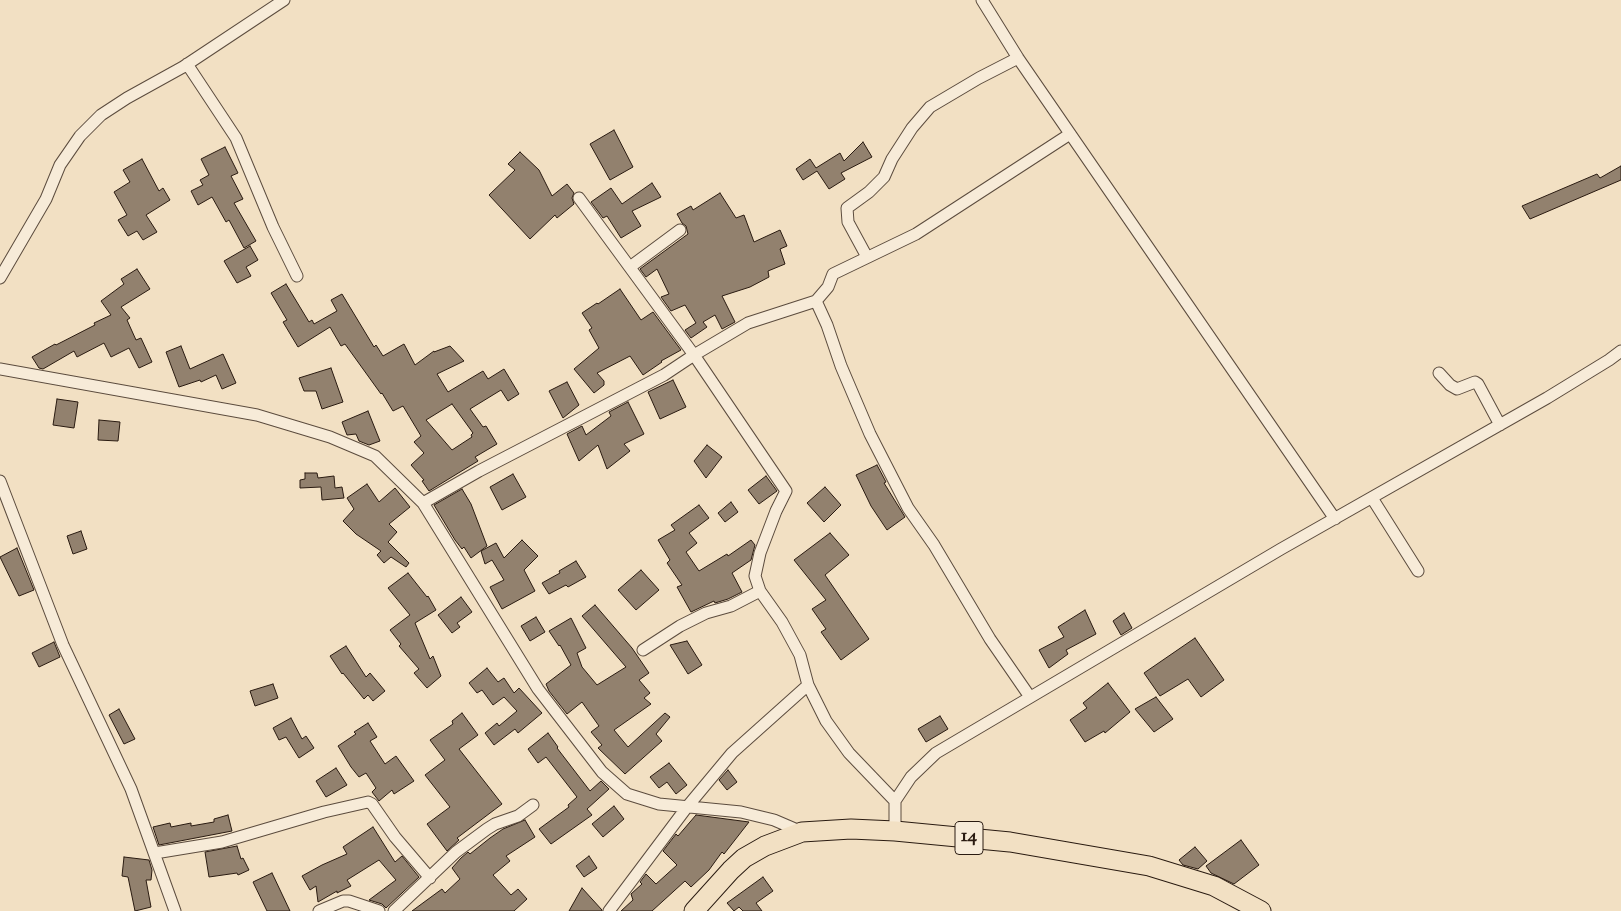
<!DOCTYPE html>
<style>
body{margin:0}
canvas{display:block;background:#f2e0c3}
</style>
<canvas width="1621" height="911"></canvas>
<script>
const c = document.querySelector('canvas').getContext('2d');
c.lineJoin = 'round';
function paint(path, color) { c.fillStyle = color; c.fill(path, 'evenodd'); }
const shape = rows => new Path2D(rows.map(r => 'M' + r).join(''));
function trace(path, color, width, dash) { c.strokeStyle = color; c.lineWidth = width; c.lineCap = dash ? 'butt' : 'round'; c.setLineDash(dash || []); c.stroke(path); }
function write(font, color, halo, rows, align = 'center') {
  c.font = font + ' "Sorts Mill Goudy",serif'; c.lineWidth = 4; c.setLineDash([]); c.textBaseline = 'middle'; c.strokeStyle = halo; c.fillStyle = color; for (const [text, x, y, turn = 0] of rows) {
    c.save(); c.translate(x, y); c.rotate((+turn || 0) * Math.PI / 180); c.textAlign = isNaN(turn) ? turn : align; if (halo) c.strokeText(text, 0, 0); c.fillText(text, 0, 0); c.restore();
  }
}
const building = shape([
 [614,130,633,167,610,180,590,144,614,130],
 [863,142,872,157,841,173,845,179,829,189,817,171,803,180,796,169,810,159,816,168,840,153,844,161,863,142],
 [225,147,238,173,231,176,243,199,234,203,256,241,244,248,229,220,226,222,212,197,198,205,191,191,203,185,200,180,209,175,201,159,225,147],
 [520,152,539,170,552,196,567,184,574,193,572,198,574,204,557,218,555,215,530,239,489,195,515,170,508,164,520,152],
 [142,159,159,191,163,188,170,200,146,215,157,232,143,240,137,231,128,236,118,220,127,215,114,192,130,182,123,170,142,159],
 [1621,166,1621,180,1530,219,1522,206,1597,174,1600,178,1621,166],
 [652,183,661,197,632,211,641,226,621,238,607,216,603,218,591,202,611,188,622,204,652,183],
 [720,193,736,218,744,215,754,242,780,230,787,246,780,249,785,264,768,271,769,277,750,287,722,296,735,322,722,329,715,315,703,322,707,327,691,338,685,330,696,323,685,305,671,311,661,297,669,294,657,269,646,277,640,269,688,234,686,226,682,223,677,214,691,206,693,210,720,193],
 [250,246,258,260,246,267,251,276,237,283,224,261,250,246],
 [137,269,150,289,121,307,130,318,127,320,136,340,141,338,152,362,139,368,129,348,111,357,104,343,77,357,74,351,43,369,39,368,32,357,55,344,56,345,95,325,94,323,111,315,101,301,124,284,121,279,137,269],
 [286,284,309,322,312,320,314,324,337,311,331,300,342,294,374,347,376,345,383,356,404,344,415,365,434,351,434,352,450,346,464,361,437,374,448,392,483,371,488,379,504,369,519,394,508,401,501,390,470,409,483,427,486,426,497,444,475,457,478,461,429,491,422,481,424,480,411,465,424,453,414,442,421,436,403,406,393,411,382,393,381,394,345,344,341,346,330,327,298,347,283,322,287,320,271,293,286,284],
 [452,404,473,433,471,435,472,437,452,450,426,420,452,404],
 [620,289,641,320,653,312,681,350,661,361,662,362,643,375,630,356,597,373,604,381,604,385,594,393,574,369,599,348,589,330,592,328,582,313,597,303,598,304,620,289],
 [181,346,190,369,223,354,236,383,222,389,216,375,201,382,200,380,179,387,166,352,181,346],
 [331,368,343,402,322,409,316,391,304,391,299,378,331,368],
 [673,380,686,407,660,419,648,392,673,380],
 [567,382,579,405,563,418,549,391,567,382],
 [57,399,78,402,74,428,53,425,57,399],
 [628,402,644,434,624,444,630,451,607,469,598,445,579,461,567,434,582,426,586,435,611,416,609,412,628,402],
 [368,411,380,441,369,445,359,441,356,434,347,435,342,422,368,411],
 [99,420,120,422,118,441,98,440,99,420],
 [707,445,722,457,706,478,694,461,707,445],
 [877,465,886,482,884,483,905,517,887,530,871,506,856,475,877,465],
 [305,473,317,473,318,478,334,476,335,488,342,487,344,498,322,500,321,487,300,488,300,480,305,479,305,473],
 [513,474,526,497,502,510,490,487,513,474],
 [766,476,777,491,759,504,748,490,766,476],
 [367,484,379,502,395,488,410,507,389,524,397,532,388,542,409,563,406,567,391,557,384,563,377,555,381,551,356,534,343,521,354,509,347,498,367,484],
 [825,487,841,505,824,522,807,503,825,487],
 [462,489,471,504,487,546,471,558,464,547,462,549,455,540,434,505,462,489],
 [731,502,738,512,725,522,718,513,731,502],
 [699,505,709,518,689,533,697,543,686,552,699,571,727,554,728,556,751,540,755,545,751,560,732,573,742,592,728,599,715,603,714,601,691,612,677,587,682,585,667,563,670,560,658,540,675,530,671,525,699,505],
 [81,531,87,549,73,554,67,536,81,531],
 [830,533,849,555,825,575,869,639,841,660,821,632,826,629,812,609,826,600,794,560,830,533],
 [522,540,538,556,524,570,535,591,502,609,490,587,504,580,492,560,485,564,481,551,496,543,504,558,522,540],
 [17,548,34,590,19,596,0,557,17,548],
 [576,561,586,577,568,587,566,585,549,594,542,583,560,573,559,571,576,561],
 [641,570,659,590,636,610,618,590,641,570],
 [408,573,427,597,428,596,436,610,415,623,430,659,433,656,441,676,427,688,414,673,419,669,399,646,401,644,390,630,410,615,388,588,408,573],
 [461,597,472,612,457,623,460,627,452,633,438,615,461,597],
 [595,605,632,648,649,673,639,680,650,693,644,698,651,704,614,730,628,747,665,713,670,717,656,734,662,741,625,774,598,748,602,745,591,732,599,726,582,702,567,714,549,691,546,684,571,665,560,645,559,646,549,631,571,618,586,648,577,653,582,667,597,685,626,667,582,616,595,605],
 [1085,610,1096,634,1066,650,1068,654,1049,668,1039,650,1064,637,1058,627,1085,610],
 [1124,613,1132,628,1121,635,1113,621,1124,613],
 [536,617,545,632,530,641,521,626,536,617],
 [1195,638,1224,680,1201,697,1188,679,1160,696,1144,673,1195,638],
 [687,641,702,665,688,674,670,645,687,641],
 [54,642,60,657,39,667,32,653,54,642],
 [346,646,366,677,370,673,385,691,373,701,368,695,364,699,343,673,342,674,330,656,346,646],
 [487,668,498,682,504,678,514,693,519,688,542,713,518,733,515,729,494,745,485,733,497,723,499,726,517,711,504,697,493,705,482,690,477,693,469,683,487,668],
 [1108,683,1130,712,1105,733,1104,731,1085,742,1070,720,1087,708,1083,703,1108,683],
 [273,684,278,698,255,706,250,691,273,684],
 [1156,697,1173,719,1154,732,1135,709,1156,697],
 [119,709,135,739,124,744,109,715,119,709],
 [462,713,478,735,459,749,502,804,457,838,459,840,447,851,427,824,450,807,425,775,445,760,430,740,453,724,452,721,462,713],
 [940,716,948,729,926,742,918,729,940,716],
 [291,718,302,739,306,736,314,748,299,758,286,737,279,740,273,728,291,718],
 [368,723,377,737,370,741,385,764,396,756,414,781,394,794,392,790,379,801,372,792,376,788,366,773,359,777,351,767,338,746,356,734,354,732,368,723],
 [548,733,558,747,557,748,590,791,601,781,609,789,587,809,592,815,551,844,539,829,569,807,568,805,577,797,546,757,538,763,528,749,548,733],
 [669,763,687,785,676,794,667,782,659,788,650,777,669,763],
 [336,768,347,785,326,797,316,781,336,768],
 [728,770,737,782,727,790,719,780,728,770],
 [614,806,624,819,603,837,592,824,614,806],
 [228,815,232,831,159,845,153,827,170,823,171,827,191,823,191,826,214,822,214,819,228,815],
 [696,815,749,822,724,854,722,852,709,870,691,887,685,881,652,911,621,911,633,900,631,894,642,884,640,882,646,874,656,884,677,865,663,851,676,834,678,836,696,815],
 [525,820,535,837,506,856,510,861,493,875,511,895,518,889,527,899,514,911,412,911,442,889,445,893,460,879,452,868,461,858,468,852,470,854,490,838,503,829,525,820],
 [373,827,395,862,402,856,419,877,386,908,382,904,369,900,396,880,379,860,347,880,351,886,337,893,337,891,318,902,316,886,310,890,302,876,322,865,347,854,343,847,373,827],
 [1241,840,1259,865,1234,884,1211,873,1206,866,1241,840],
 [237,846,241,859,243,858,249,870,238,875,237,873,209,877,205,852,237,846],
 [1195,847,1207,861,1198,869,1183,865,1179,860,1195,847],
 [589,856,597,868,584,877,576,866,589,856],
 [124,857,149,860,152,870,151,880,146,880,151,907,135,911,128,877,122,876,124,857],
 [272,873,290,911,267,911,253,882,272,873],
 [763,877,773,891,756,903,762,911,743,911,739,907,734,911,727,903,763,877],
 [582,888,602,910,602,911,569,911,582,888]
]);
paint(building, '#92816e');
trace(building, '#2a1b11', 1);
const minor = shape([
 [982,0,1018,58,1335,519],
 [187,64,236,138,273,227,297,276],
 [579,198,694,355,786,491,776,511,760,553,755,576,760,591,782,622,800,655,808,685,826,721,849,753,895,801],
 [867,257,848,222,847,208,869,192,884,177,892,159,912,128,930,107,979,78,1018,58],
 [630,267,680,230],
 [0,278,46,199,60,165,80,136,101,115,127,98,183,67,284,0],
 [816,301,827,325,841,366,870,434,908,508,934,545,990,639,1030,697],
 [0,369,257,415,330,437,375,456,423,503,538,689,602,772,627,794,659,804,741,812,774,820,802,832],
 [1439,373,1450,385,1457,389,1475,382,1478,384,1500,425],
 [0,481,63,645,131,789,175,911],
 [1372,498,1418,571],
 [423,503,479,471,664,375,694,355,748,323,816,301,828,287,833,274,916,234,1070,134],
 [643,650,680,626,706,613,731,606,760,591],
 [895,831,895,801,911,777,936,753,1281,549,1547,398,1609,360,1621,351],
 [155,853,222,842,324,812,368,802,372,804,395,837,430,878],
 [319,911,343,901,349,901,379,911],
 [394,911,456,852,487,829,495,824,518,816,533,805],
 [609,911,687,807,732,753,808,685]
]);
const trunk = shape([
 [694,911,731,870,744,858,765,846,802,832,851,829,895,831,1010,842,1149,866,1214,886,1261,911]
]);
trace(minor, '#5c4c3e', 13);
trace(trunk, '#2a1b11', 21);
trace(minor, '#f7ebd8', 11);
trace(trunk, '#f2e0c3', 19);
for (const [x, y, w] of [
 [969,838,28]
]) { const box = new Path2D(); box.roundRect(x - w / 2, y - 16.5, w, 33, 4); c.fillStyle = '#f7ebd8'; c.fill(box); trace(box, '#2a1b11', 1); }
write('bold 19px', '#2a1b11', null, [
 ["14",969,838]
]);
</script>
